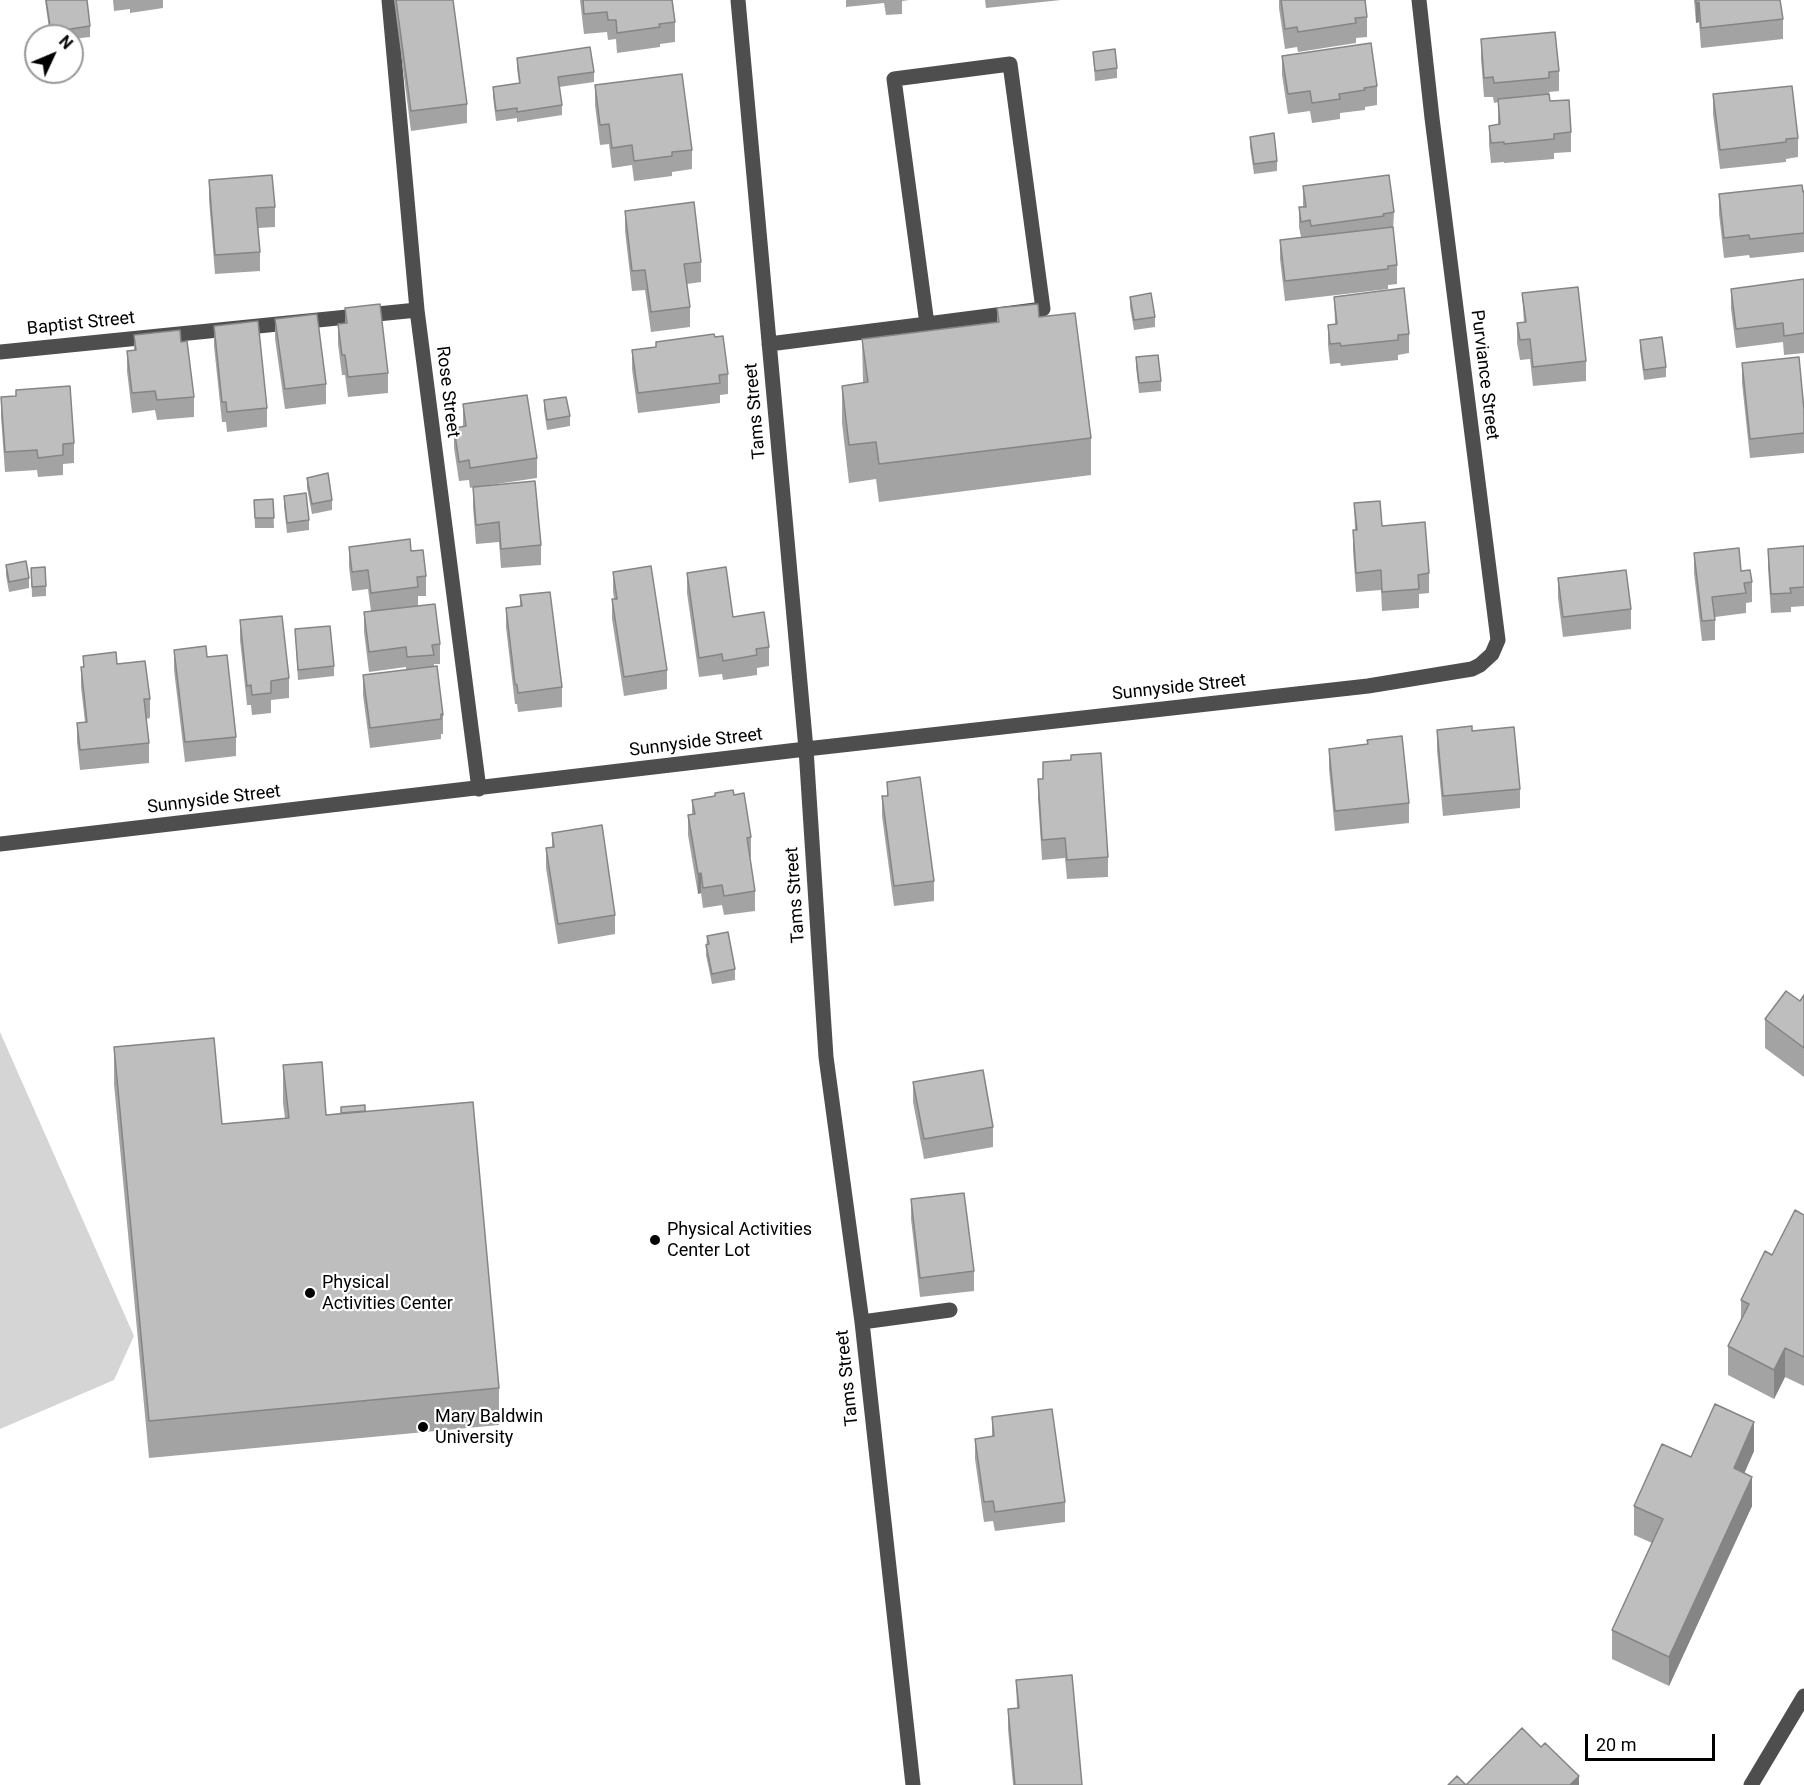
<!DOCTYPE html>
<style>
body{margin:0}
#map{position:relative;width:1804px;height:1785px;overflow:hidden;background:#fff;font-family:Roboto,sans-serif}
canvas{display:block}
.north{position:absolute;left:24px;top:24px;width:60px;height:60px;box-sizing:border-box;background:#fff;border:2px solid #999;border-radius:50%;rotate:46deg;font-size:16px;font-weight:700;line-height:24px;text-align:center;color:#000}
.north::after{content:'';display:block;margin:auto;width:21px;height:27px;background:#000;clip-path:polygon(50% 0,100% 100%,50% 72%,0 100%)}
.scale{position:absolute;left:1585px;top:1734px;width:130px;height:27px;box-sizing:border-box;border:3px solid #000;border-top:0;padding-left:8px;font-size:18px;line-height:21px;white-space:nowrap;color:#000;-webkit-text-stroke:4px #fff;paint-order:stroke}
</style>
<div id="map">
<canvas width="1804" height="1785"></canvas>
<div class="north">N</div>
<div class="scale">20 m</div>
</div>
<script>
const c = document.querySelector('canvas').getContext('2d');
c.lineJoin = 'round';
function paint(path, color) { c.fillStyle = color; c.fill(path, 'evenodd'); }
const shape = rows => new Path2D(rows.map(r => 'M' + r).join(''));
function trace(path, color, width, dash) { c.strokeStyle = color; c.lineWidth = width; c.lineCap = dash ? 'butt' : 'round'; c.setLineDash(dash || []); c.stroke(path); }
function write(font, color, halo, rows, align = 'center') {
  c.font = font + ' Roboto,sans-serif'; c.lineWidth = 4.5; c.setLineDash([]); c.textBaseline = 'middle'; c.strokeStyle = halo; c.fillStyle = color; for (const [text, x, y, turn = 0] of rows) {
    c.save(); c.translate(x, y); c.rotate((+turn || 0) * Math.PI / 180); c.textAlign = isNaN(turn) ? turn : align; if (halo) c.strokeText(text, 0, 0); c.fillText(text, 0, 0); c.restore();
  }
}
paint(shape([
 [0,1032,134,1336,114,1380,0,1429]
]), '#d5d5d5');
trace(shape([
 [389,0,417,310,479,789],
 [738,0,806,749,826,1057,862,1322,913,1785],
 [769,344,927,324,1043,309,1010,64,894,79,927,324],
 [0,352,417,310],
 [0,844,806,749,1368,686,1472,669,1480,665,1492,654,1498,640,1432,118,1419,0],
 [862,1322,950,1310],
 [1751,1785,1804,1696]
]), '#4e4e4e', 15);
paint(shape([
 [45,0,87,0,90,26,90,37,72,39,72,36,50,36],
 [113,0,163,0,163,8,130,13,130,9,114,11],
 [394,0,453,0,467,104,467,123,411,131],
 [580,0,672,0,675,22,675,42,660,44,660,47,617,53,616,39,608,40,607,32,584,34],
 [846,0,909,0,902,1,902,14,886,15,884,3,846,7],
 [985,0,1061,0,986,8],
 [1279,0,1365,0,1367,17,1367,37,1356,38,1356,43,1298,52,1297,47,1285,49,1279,8],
 [1694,0,1780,0,1783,19,1783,39,1701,48,1699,22,1696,23],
 [1481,39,1559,71,1559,91,1549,92,1550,101,1571,132,1571,152,1554,153,1554,159,1504,163,1504,162,1491,163,1489,145,1489,126,1498,125,1498,102,1494,103,1493,97,1484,97,1481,59],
 [1093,52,1117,68,1117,78,1095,81],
 [1282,56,1377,86,1377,105,1365,107,1365,110,1340,113,1340,119,1312,123,1310,111,1288,114,1282,75],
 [517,58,594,72,594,82,559,87,562,105,562,115,517,122,517,118,496,121,493,97,493,87,519,83,517,68],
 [595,85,692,150,692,169,672,172,672,176,634,181,632,165,612,168,609,144,600,145,595,105],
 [1713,94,1798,138,1798,157,1786,159,1786,162,1720,169,1713,114],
 [1250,137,1277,161,1277,171,1254,174,1250,147],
 [209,180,275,207,275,227,258,228,260,252,260,271,215,274,209,200],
 [1303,186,1394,212,1393,232,1397,265,1397,284,1388,285,1388,289,1285,301,1280,259,1280,240,1301,237,1299,227,1299,207,1303,207],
 [1804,191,1804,252,1750,258,1749,255,1724,258,1719,214,1719,194],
 [625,211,701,262,701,282,687,284,690,307,690,327,651,332,645,290,632,291,625,231],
 [1804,279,1804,353,1784,355,1783,342,1736,348,1731,309,1731,289],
 [1522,293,1586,361,1586,381,1533,386,1530,359,1520,360,1517,343,1517,323,1524,323],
 [1130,297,1155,317,1155,327,1134,330,1130,307],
 [1334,297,1409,334,1409,353,1398,355,1398,360,1341,366,1340,363,1330,364,1328,345,1328,325,1335,324],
 [345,308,388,373,388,393,348,397,345,375,342,375,338,344,338,324,345,323],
 [997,308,1039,317,1091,438,1091,475,879,502,876,479,849,483,842,423,842,386,863,383,862,339,997,322],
 [275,319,326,384,326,404,285,409,275,339],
 [214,326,267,408,267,427,227,432,226,422,222,422,214,346],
 [134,335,181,342,194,397,194,417,157,420,155,410,132,413,127,371,127,351,134,351],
 [715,337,728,374,728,394,720,395,720,403,638,413,632,369,632,350,656,347,656,342],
 [1640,340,1666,367,1666,377,1644,380,1640,350],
 [1136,357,1161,381,1161,391,1139,393,1136,367],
 [1742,363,1804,410,1804,453,1750,458,1742,383],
 [1,397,74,443,74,463,63,464,63,475,38,477,37,470,5,472,1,417],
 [544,400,570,416,570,426,547,430,544,410],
 [463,404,537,458,537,478,476,487,541,545,541,565,501,568,499,542,476,544,473,507,473,487,470,488,469,480,459,481,454,448,454,428,463,427],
 [307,478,332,500,332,510,312,514,307,488],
 [284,496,309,520,309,530,287,533,284,506],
 [273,499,274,528,255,528,254,500],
 [1354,503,1382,526,1429,573,1429,593,1419,594,1419,608,1382,611,1381,590,1356,592,1353,550,1353,530,1355,530],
 [1804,546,1804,606,1791,607,1791,612,1771,613,1768,568,1768,549],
 [349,547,411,551,426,576,426,596,418,596,418,606,440,644,440,664,434,664,434,666,443,715,443,734,441,734,441,739,370,748,363,695,363,675,406,670,406,667,369,672,364,632,364,612,371,611,368,589,352,591,349,567],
 [1694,553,1741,571,1752,582,1752,602,1746,603,1746,613,1715,617,1715,640,1702,641,1694,573],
 [6,565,29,578,29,588,9,592,6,575],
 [31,568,46,586,46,596,32,597],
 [613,572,667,670,667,689,624,696,612,619,612,599,614,599,613,591],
 [687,573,733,617,769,647,769,666,757,668,757,675,723,680,722,674,699,677,687,593],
 [1558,578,1631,609,1631,629,1563,637,1558,598],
 [520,595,562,687,562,707,518,712,517,704,515,704,506,627,506,608,520,606],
 [240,620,289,678,289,698,271,700,271,713,252,715,251,705,247,705,240,640],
 [295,629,334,666,334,676,298,680],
 [174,650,207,657,236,737,236,756,185,762,174,670],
 [83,656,117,664,150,699,150,718,146,719,149,743,149,763,80,770,77,742,77,723,85,722,81,687,81,667,83,667],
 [1437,730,1472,731,1520,789,1520,808,1443,816,1437,750],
 [1367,744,1409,803,1409,823,1335,831,1329,769,1329,749],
 [1043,762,1108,857,1108,877,1067,879,1065,858,1042,860,1038,799,1038,779,1043,779],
 [887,782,934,881,934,901,894,906,882,816,882,796,887,796],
 [734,795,751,837,751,857,750,857,755,891,755,911,724,915,722,905,703,908,701,893,698,894,688,835,688,815,692,814,692,800],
 [552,833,615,915,615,934,558,944,546,868,546,848,552,848],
 [707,936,735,969,735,980,712,984,706,955],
 [1804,995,1804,1077,1765,1048,1765,1019,1800,1001],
 [114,1047,222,1124,285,1118,283,1103,283,1065,326,1115,341,1113,341,1107,365,1111,499,1388,499,1425,149,1458,114,1084],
 [913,1082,993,1127,993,1147,924,1159,913,1102],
 [911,1199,974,1271,974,1291,920,1297,911,1219],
 [1804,1215,1804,1386,1785,1377,1774,1399,1728,1375,1728,1346,1741,1320,1741,1300,1772,1255],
 [992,1417,1065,1502,1065,1522,995,1531,993,1521,984,1522,975,1459,975,1439,992,1437],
 [1754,1451,1744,1473,1752,1506,1669,1686,1612,1659,1612,1630,1652,1543,1634,1535,1634,1506,1691,1457],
 [1016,1680,1082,1785,1013,1785,1008,1729,1008,1709,1017,1708]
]), '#a3a3a3');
paint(shape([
 [1699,2,1699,22,1696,23,1696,3],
 [701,873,701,893,698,894,698,874],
 [1785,1348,1785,1377,1774,1399,1774,1370],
 [1754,1422,1754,1451,1734,1497,1734,1468],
 [1752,1477,1752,1506,1669,1686,1669,1657],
 [1579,1776,1579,1785,1570,1785]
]), '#858585');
const building = shape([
 [46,0,87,0,90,26,51,32,46,0],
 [396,0,453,0,467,104,411,111,396,0],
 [583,0,672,0,675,22,659,24,660,27,617,33,616,20,608,20,607,12,584,14,583,0],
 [1281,0,1365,0,1367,17,1355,18,1356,23,1298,32,1297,27,1285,29,1281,0],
 [1696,0,1780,0,1783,19,1701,28,1699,2,1696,3,1696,0],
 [1555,32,1559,71,1549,72,1549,78,1494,83,1493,77,1484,78,1481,39,1555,32],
 [1371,43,1377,86,1364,88,1365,90,1339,94,1340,99,1312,103,1310,91,1288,94,1282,56,1371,43],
 [590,47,594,72,558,77,562,105,517,112,517,108,496,111,493,87,520,83,517,58,590,47],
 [1115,49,1117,68,1095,71,1093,52,1115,49],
 [682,74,692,150,672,152,672,156,634,161,632,145,612,148,609,124,600,125,595,85,682,74],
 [1792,86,1798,138,1786,139,1786,142,1720,150,1713,94,1792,86],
 [1549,94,1550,101,1569,100,1571,132,1554,134,1554,139,1504,144,1504,142,1491,143,1489,126,1500,124,1498,99,1549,94],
 [1274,133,1277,161,1254,164,1250,137,1274,133],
 [272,175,275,207,256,208,260,252,215,255,209,180,272,175],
 [1389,175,1394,212,1383,214,1384,216,1311,226,1310,220,1301,222,1299,207,1306,207,1303,186,1389,175],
 [1802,185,1803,192,1804,191,1804,233,1750,239,1749,235,1724,238,1719,194,1802,185],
 [694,202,701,262,684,264,690,307,651,312,645,270,632,271,625,211,694,202],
 [1393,227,1397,265,1388,266,1388,269,1285,281,1280,240,1393,227],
 [1804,279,1804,333,1784,336,1783,323,1736,329,1731,289,1804,279],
 [1578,287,1586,361,1533,367,1530,339,1520,340,1517,323,1526,322,1522,293,1578,287],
 [1404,288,1409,334,1398,335,1398,340,1341,346,1340,343,1330,344,1328,325,1337,324,1334,297,1404,288],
 [1151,293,1155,317,1134,320,1130,297,1151,293],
 [380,304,388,373,348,377,345,355,342,355,338,324,347,323,345,308,380,304],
 [1038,304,1039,317,1075,313,1091,438,879,464,876,442,849,445,842,386,868,382,862,339,999,322,997,308,1038,304],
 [317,314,326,384,285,389,275,319,317,314],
 [258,321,267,408,227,412,226,402,222,402,214,326,258,321],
 [180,330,181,342,187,341,194,397,157,400,155,391,132,393,127,351,136,350,134,335,180,330],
 [714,334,715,337,723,336,728,374,719,375,720,383,638,393,632,350,656,347,656,342,714,334],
 [1662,337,1666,367,1644,370,1640,340,1662,337],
 [1158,355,1161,381,1139,383,1136,357,1158,355],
 [1799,357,1804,410,1804,433,1750,439,1742,363,1799,357],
 [70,386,74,443,63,444,63,455,38,458,37,450,5,452,1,397,16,396,16,390,70,386],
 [527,395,537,458,470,468,469,460,459,462,454,428,466,426,463,404,527,395],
 [566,397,570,416,547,420,544,400,566,397],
 [328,473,332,500,312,504,307,478,328,473],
 [535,481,541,545,501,549,499,522,476,525,473,487,535,481],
 [306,493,309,520,287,523,284,496,306,493],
 [273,499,274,518,255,518,254,500,273,499],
 [1380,501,1382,526,1425,522,1429,573,1418,575,1419,589,1382,592,1381,570,1356,573,1353,530,1357,530,1354,503,1380,501],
 [410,539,411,551,423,550,426,576,417,577,418,587,371,593,368,570,352,572,349,547,410,539],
 [1804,546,1804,587,1790,588,1791,593,1771,594,1768,549,1804,546],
 [1739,548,1741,571,1750,570,1752,582,1744,583,1746,593,1712,597,1715,620,1702,621,1694,553,1739,548],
 [26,561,29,578,9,582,6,565,26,561],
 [651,566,667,670,624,677,612,599,617,599,613,572,651,566],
 [45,567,46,586,32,587,31,568,45,567],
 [726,567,733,617,764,612,769,647,756,649,757,655,723,661,722,654,699,658,687,573,726,567],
 [1626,570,1631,609,1563,617,1558,578,1626,570],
 [550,592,562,687,518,693,517,685,515,684,506,608,522,606,520,595,550,592],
 [435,604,440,644,432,645,434,655,407,657,406,647,369,652,364,612,435,604],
 [282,616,289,678,271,681,271,693,252,695,251,685,247,686,240,620,282,616],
 [330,626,334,666,298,670,295,629,330,626],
 [206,646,207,657,227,655,236,737,185,742,174,650,206,646],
 [116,652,117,664,145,661,150,699,144,699,149,743,80,750,77,723,87,722,81,667,84,667,83,656,116,652],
 [437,666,443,715,441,714,441,719,370,728,363,675,437,666],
 [1472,726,1472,731,1514,727,1520,789,1443,796,1437,730,1472,726],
 [1402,736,1409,803,1335,811,1329,749,1368,744,1367,740,1402,736],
 [1101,753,1108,857,1067,860,1065,838,1042,840,1038,779,1043,779,1043,762,1071,760,1071,755,1101,753],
 [920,777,934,881,894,886,882,796,888,796,887,782,920,777],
 [733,790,734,795,744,793,751,837,747,838,755,891,724,896,722,885,703,888,701,873,698,874,688,815,695,814,692,800,715,796,715,793,733,790],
 [602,825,615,915,558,924,546,848,554,847,552,833,602,825],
 [728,932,735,969,712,974,706,945,709,944,707,936,728,932],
 [1786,991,1800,1001,1804,995,1804,1048,1765,1019,1786,991],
 [214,1038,222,1124,289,1118,283,1065,322,1062,326,1115,473,1102,499,1388,149,1421,114,1047,214,1038],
 [983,1070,993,1127,924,1139,913,1082,983,1070],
 [365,1105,365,1111,341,1113,341,1107,365,1105],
 [964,1193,974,1271,920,1278,911,1199,964,1193],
 [1795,1210,1804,1215,1804,1357,1785,1348,1774,1370,1728,1346,1749,1304,1741,1300,1765,1251,1772,1255,1795,1210],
 [1715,1404,1754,1422,1734,1468,1752,1477,1669,1657,1612,1630,1663,1519,1634,1506,1662,1444,1691,1457,1715,1404],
 [1052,1409,1065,1502,995,1512,993,1501,984,1502,975,1439,994,1436,992,1417,1052,1409],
 [1072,1675,1082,1785,1015,1785,1008,1709,1019,1708,1016,1680,1072,1675],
 [1522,1728,1541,1747,1545,1743,1579,1776,1570,1785,1448,1785,1457,1776,1466,1785,1522,1728]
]);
paint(building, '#bebebe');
trace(building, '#858585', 1.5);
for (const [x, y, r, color] of [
 [655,1240,6,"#000"],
 [310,1293,6,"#000"],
 [423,1427,6,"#000"]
]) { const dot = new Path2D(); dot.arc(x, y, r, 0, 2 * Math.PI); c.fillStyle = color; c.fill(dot); trace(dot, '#fff', 2); }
write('18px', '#000', '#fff', [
 ["Baptist Street",81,324,-6],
 ["Purviance Street",1484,375,83],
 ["Rose Street",447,392,83],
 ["Tams Street",756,411,-95],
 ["Sunnyside Street",1179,688,-6],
 ["Sunnyside Street",696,743,-7],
 ["Sunnyside Street",214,800,-7],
 ["Tams Street",796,895,-94],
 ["Tams Street",848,1378,-96]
]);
write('18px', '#000', '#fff', [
 ["Physical Activities",667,1230],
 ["Center Lot",667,1251],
 ["Physical",322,1283],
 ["Activities Center",322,1304],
 ["Mary Baldwin",435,1417],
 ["University",435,1438]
], 'left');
</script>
